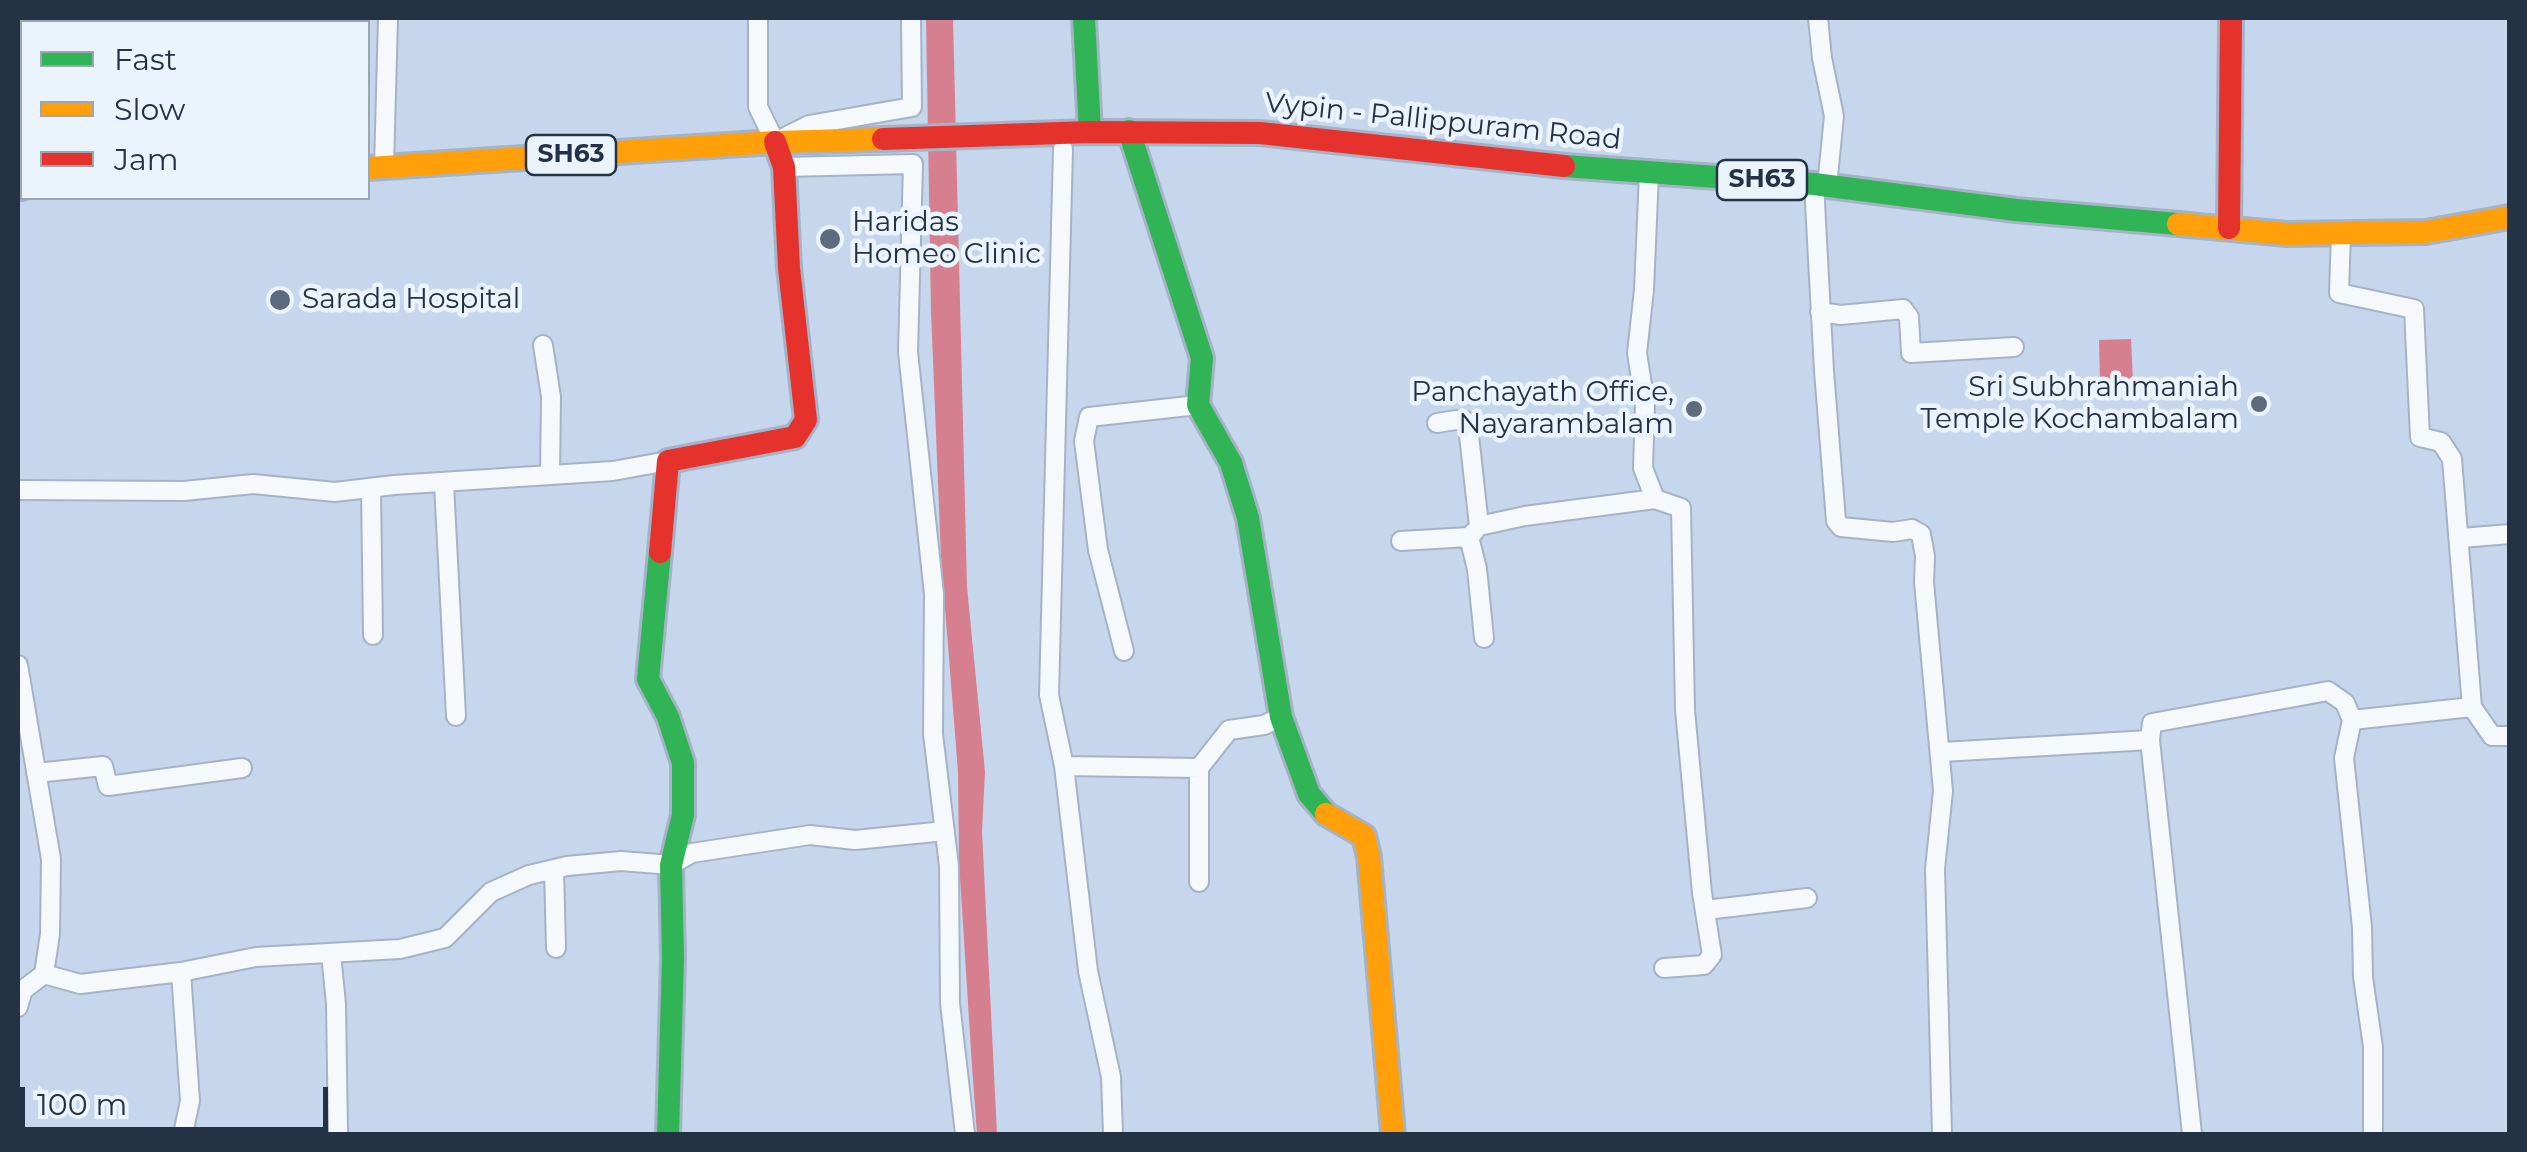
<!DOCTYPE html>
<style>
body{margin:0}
#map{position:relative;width:2527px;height:1152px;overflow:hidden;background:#c6d6ec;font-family:Montserrat,sans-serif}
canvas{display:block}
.frame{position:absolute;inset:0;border:20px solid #243245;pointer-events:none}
.legend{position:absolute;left:20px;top:20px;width:350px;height:180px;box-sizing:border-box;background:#ebf3fd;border:2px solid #9ba6b3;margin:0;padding:12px 18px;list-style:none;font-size:30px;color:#243245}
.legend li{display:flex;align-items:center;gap:20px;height:50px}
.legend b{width:50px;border:2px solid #9ba6b3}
.scale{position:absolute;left:20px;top:1087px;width:308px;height:45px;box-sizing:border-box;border:5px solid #243245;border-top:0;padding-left:12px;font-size:30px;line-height:35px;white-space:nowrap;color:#243245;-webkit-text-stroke:8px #ebf3fd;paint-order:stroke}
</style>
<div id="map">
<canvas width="2527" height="1152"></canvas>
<div class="frame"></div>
<ul class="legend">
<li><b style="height:12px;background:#30b455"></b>Fast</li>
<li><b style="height:12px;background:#ff9f0a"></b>Slow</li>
<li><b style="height:12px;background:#e5322d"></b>Jam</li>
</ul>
<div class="scale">100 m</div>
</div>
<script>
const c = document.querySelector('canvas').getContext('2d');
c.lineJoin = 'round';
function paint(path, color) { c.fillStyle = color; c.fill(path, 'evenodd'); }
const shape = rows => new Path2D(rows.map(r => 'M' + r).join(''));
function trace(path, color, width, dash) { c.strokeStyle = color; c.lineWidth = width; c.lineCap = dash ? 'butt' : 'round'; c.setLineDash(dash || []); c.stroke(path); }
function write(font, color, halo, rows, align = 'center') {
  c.font = font + ' Montserrat,sans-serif'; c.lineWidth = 9; c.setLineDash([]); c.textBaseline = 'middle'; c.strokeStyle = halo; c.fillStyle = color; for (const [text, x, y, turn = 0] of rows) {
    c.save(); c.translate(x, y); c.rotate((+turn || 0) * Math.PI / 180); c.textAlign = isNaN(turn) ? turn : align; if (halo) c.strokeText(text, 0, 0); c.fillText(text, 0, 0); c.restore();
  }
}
paint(shape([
 [926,18,953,18,967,587,985,772,982,831,997,1134,977,1134,972,1066,959,862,958,772,941,557,931,311],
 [2131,339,2133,381,2100,382,2099,340]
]), '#d67f8f');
const street = shape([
 [758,18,758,107,775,142,809,125,912,107,911,18],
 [1818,18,1822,58,1834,116,1827,186],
 [18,64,22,89],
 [1063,149,1049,695,1064,766,1088,971,1111,1077,1113,1134],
 [384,167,388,18],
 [784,167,913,164,908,352,934,594,933,734,949,866,950,1003,965,1134],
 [1814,184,1824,371,1836,521,1841,527,1893,532,1912,529,1921,534,1925,556,1924,582,1943,791,1935,869,1942,1134],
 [2341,233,2339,293,2414,309,2420,437,2441,442,2452,459,2472,707,2492,736,2510,736],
 [1820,312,1841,315,1903,309,1909,317,1911,353,2014,347],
 [543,345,551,397,550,474],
 [1437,423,1456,420,1465,421,1468,426,1479,526,1525,516,1655,499,1643,468,1645,404,1637,353,1644,290,1649,173],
 [444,484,456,716],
 [371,489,373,635],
 [18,490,184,491,253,484,335,492,394,485,613,471,668,461],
 [1655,499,1681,508,1685,710,1702,893,1712,955,1704,965,1664,968],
 [1469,537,1477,569,1484,638],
 [2461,538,2510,534],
 [1401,541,1469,537,1475,531],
 [1124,651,1098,550,1084,441,1089,417,1198,405],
 [18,665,51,859,50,934,44,974,23,990,18,1007],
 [2352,720,2472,707],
 [1942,752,2150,740],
 [1064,766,1199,768],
 [36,773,103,766,108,786,242,768],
 [554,869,556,948],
 [1199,882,1199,768,1229,730,1264,725,1281,717],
 [1706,910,1807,898],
 [331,954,336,1004,338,1134],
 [181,972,190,1101,183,1134],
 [44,974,80,984,181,972,256,957,400,949,445,938,491,892,529,875,567,866,621,861,671,865,692,853,810,835,855,840,945,831],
 [2192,1134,2150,740,2152,723,2328,691,2345,703,2352,720,2344,758,2362,927,2363,977,2373,1047,2373,1134]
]);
const fast = shape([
 [1084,18,1090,132],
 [1129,131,1202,358,1198,405,1231,463,1248,518,1281,717,1309,794,1326,814],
 [1564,166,1814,184,2016,210,2178,224],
 [18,188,22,188],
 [660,552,648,679,668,717,683,763,683,815,671,865,673,959,668,1134]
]);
const slow = shape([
 [368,168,775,142,883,139],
 [2178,224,2287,234,2426,232,2510,217],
 [1326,814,1364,836,1369,857,1393,1134]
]);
const jam = shape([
 [883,139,1090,132,1260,133,1564,166],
 [2229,228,2231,18],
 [660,552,668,461,795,437,806,420,789,268,784,167,775,142]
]);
trace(street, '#a5b3c6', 22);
trace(fast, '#a5b3c6', 28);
trace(slow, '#a5b3c6', 28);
trace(jam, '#a5b3c6', 28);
trace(street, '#f6f9fc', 18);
trace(fast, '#30b455', 22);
trace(slow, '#ff9f0a', 22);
trace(jam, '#e5322d', 22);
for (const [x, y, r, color] of [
 [830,239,12,"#5d6b7f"],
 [280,300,12,"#5d6b7f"],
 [2259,404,10,"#5d6b7f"],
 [1694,409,10,"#5d6b7f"]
]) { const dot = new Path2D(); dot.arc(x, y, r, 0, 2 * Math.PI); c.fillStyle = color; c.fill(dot); trace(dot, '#ebf3fd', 4); }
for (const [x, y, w] of [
 [571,155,90],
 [1762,180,90]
]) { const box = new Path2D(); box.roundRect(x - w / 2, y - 20, w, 40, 8); c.fillStyle = '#ebf3fd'; c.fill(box); trace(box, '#243245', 2.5); }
write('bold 25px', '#243245', null, [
 ["SH63",571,155],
 ["SH63",1762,180]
]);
write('28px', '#243245', '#ebf3fd', [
 ["Vypin - Pallippuram Road",1443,122,6]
]);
write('28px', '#243245', '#ebf3fd', [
 ["Haridas",852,223],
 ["Homeo Clinic",852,255],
 ["Sarada Hospital",302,300],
 ["Sri Subhrahmaniah",2239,388,"right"],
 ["Temple Kochambalam",2239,420,"right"],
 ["Panchayath Office,",1674,393,"right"],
 ["Nayarambalam",1674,425,"right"]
], 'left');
</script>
